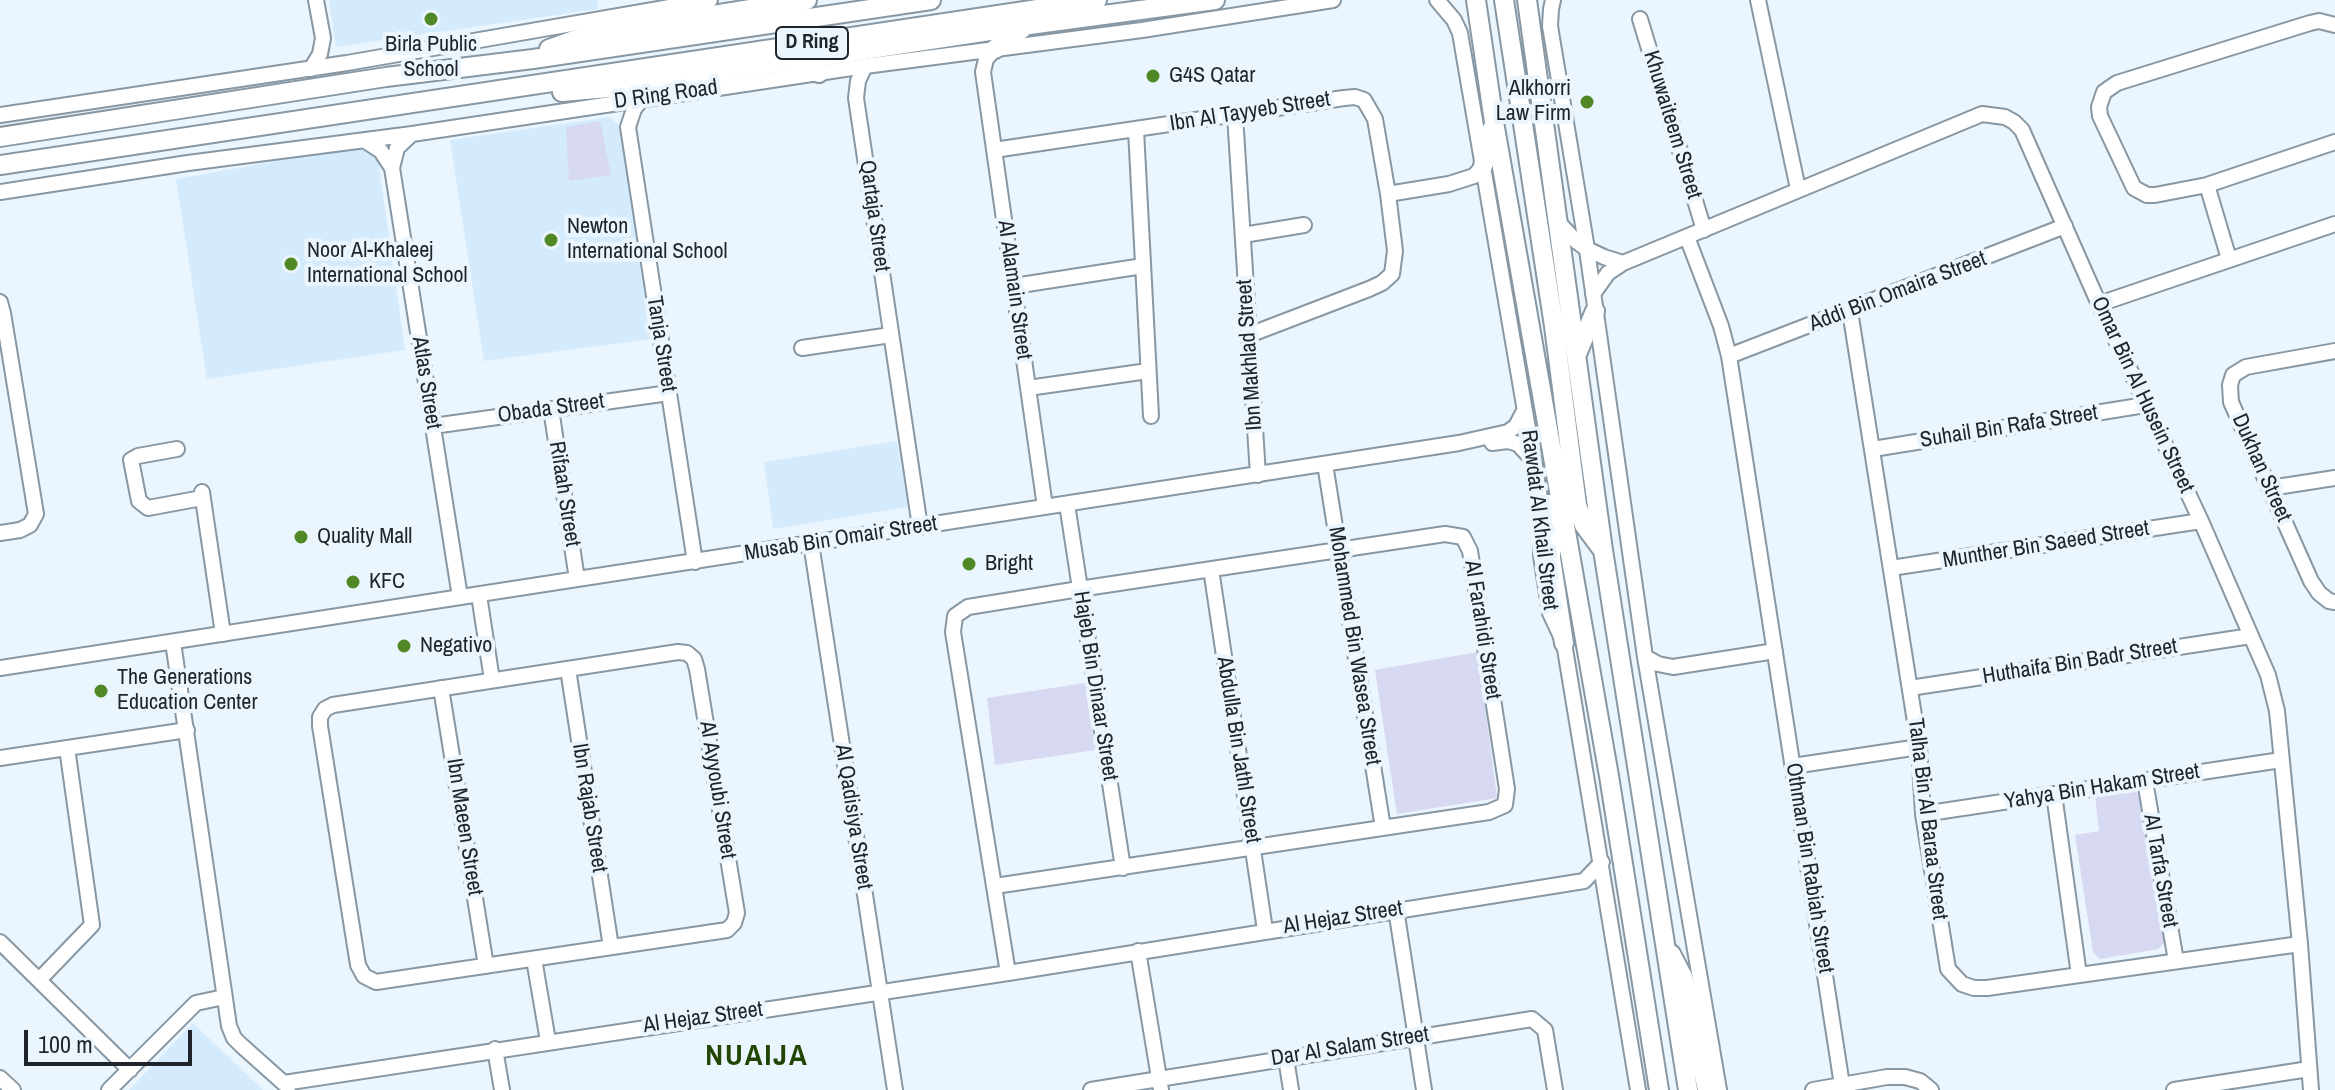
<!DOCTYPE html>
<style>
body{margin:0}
#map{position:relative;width:2335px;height:1090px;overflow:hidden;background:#ebf5fd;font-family:"Archivo Narrow",sans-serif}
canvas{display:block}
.scale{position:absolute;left:24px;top:1030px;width:168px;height:36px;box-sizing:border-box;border:4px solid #1e2429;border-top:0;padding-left:10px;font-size:24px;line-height:28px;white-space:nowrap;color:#1e2429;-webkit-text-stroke:6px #ebf5fd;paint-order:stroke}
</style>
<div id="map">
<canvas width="2335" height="1090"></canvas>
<div class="scale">100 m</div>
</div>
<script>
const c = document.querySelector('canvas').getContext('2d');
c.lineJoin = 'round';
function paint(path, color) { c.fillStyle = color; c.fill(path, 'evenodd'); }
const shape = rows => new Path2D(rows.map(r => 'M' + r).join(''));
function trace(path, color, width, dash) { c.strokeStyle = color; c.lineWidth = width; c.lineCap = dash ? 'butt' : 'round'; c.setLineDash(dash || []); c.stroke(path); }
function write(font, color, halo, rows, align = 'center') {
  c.font = font + ' "Archivo Narrow",sans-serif'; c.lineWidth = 8; c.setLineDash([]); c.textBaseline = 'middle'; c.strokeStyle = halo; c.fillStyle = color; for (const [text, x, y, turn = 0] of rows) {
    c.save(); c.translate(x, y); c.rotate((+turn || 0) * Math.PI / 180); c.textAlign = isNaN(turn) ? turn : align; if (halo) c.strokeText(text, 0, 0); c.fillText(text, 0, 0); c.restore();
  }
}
paint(shape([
 [329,0,597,0,598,9,336,47],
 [609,117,621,127,651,339,484,361,450,140],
 [362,146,377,152,405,350,207,379,176,179],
 [897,441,908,507,773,529,764,462],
 [193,1023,263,1090,129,1090]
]), '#d4ebfd');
paint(shape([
 [600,121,611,175,569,181,566,127],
 [1478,652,1497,798,1397,814,1375,670],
 [1085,683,1095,750,995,765,987,698],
 [2135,791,2144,799,2167,940,2158,949,2100,959,2093,952,2075,835,2099,831,2095,796]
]), '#d7d8f2');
const minor = shape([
 [1437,0,1454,20,1460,33,1542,510,1541,556,1550,613,1564,643,1638,1090],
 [1553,0,1551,9,1550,26,1586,243,1645,657,1719,1090],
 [1758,0,1798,189],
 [1640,19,1704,230],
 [2335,25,2319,21,2310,23,2117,83,2104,92,2099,107,2100,116,2134,188,2147,195,2155,195,2207,185,2335,142],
 [995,49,986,59,983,72,1045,507],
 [865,66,858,81,856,98,920,527],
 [311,69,320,54,323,38,316,0],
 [642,99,634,109,628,127,695,562],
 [0,115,347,63,710,0],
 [1235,115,1258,475],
 [1136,130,1151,416],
 [412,134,397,148,392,168,460,597],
 [364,140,381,151,392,168],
 [994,150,1344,98,1355,97,1364,100,1375,119,1388,194,1395,251,1392,274,1382,283,1369,289,1249,335],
 [2207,185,2229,259],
 [0,192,188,163,412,134,865,66,1142,30,1333,0],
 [1388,194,1449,184,1474,176,1483,166],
 [1557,221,1576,241,1587,249,1604,257,1623,263],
 [1243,235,1304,225],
 [1687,237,1721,326,1729,356,1842,1085],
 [1014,286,1143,266],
 [1593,294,1608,273,1623,263,1982,114,2005,117,2014,122,2022,130,2099,304,2201,521,2268,675,2277,711,2300,944,2311,1090],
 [0,302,3,313,36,514,30,525,20,530,0,533],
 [2099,304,2335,224],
 [1850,311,1919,747,1923,814,1948,969,1962,984,1974,988,1987,988,2300,944],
 [802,348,891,335],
 [2335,351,2246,367,2233,375,2230,385,2231,402,2311,581,2319,593,2329,601,2335,602],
 [1729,356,2065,226],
 [1028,388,1148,371],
 [551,409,577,579],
 [433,426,669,393],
 [1492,443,1508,441,1518,444,1532,459],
 [177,449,138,456,131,460,139,501,148,508,202,498],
 [1873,449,2145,405],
 [1325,464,1383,828],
 [2270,488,2335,478],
 [202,492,223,634],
 [1067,504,1123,868],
 [811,543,895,1090],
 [1891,568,2201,521],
 [1211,569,1265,930],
 [479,595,492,680],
 [173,642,229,1026,234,1038,241,1045,288,1087],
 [678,652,687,653,694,659,697,669,737,913,734,923,727,930,376,982,364,976,358,965,320,726,320,717,325,709,333,705,678,652],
 [1645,657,1658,664,1673,667,1775,651],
 [0,668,1459,443,1508,432,1516,426,1524,411],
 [568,669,611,947],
 [441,688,486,966],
 [1910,688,2251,636],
 [0,758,187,730],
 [1793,766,1919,747],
 [2145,781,2176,961],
 [2054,794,2079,975],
 [1923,814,2281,760],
 [995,886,1489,812,1505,805,1507,789,1470,551,1463,537,1445,534,1079,589,968,607,955,616,953,632,1008,973],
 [1396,909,1424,1090],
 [0,942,130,1070],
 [1138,951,1161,1090],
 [534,959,548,1041],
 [39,980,92,925,67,748],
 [495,1049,502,1090],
 [1286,1058,1291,1090],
 [0,1078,13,1090],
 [284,1083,1008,973,1584,881,1602,862],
 [109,1090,196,1003,224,997],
 [1091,1090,1532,1019,1545,1030,1555,1090],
 [1813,1090,1887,1077,1905,1077,1920,1081,1931,1090],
 [2174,1090,2309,1069]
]);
const major = shape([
 [1476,0,1494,122,1609,776,1659,1090],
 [1504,0,1554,326,1577,505,1584,525,1601,548],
 [1527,0,1603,550,1688,1090],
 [549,49,574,40,618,30,807,0],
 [995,49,1023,28],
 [792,62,819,73],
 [562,92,620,87,1029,25,1215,0],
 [0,137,386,77,533,59,931,0],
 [0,165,1097,0],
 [1483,166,1492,129],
 [1577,354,1595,311],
 [1549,504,1552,527,1551,558,1564,643],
 [1671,954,1683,977,1687,991,1707,1090]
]);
trace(minor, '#8797a3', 18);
trace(major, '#8797a3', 22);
trace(minor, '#fff', 14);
trace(major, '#fff', 18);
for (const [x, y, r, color] of [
 [431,19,8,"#4f8825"],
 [1153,76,8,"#4f8825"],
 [1587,102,8,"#4f8825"],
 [551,240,8,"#4f8825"],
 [291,264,8,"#4f8825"],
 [301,537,8,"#4f8825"],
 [969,564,8,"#4f8825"],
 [353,582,8,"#4f8825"],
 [404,646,8,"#4f8825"],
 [101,691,8,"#4f8825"]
]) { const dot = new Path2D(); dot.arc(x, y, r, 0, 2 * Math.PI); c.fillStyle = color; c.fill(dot); trace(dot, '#ebf5fd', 3); }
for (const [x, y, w] of [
 [812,43,72]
]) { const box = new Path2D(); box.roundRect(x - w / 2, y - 16, w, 32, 6); c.fillStyle = '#ebf5fd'; c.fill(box); trace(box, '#1e2429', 2); }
write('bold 20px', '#1e2429', null, [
 ["D Ring",812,43]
]);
write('22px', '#1e2429', '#ebf5fd', [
 ["Birla Public",431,45,"center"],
 ["School",431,70,"center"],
 ["G4S Qatar",1169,76],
 ["Alkhorri",1571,89,"right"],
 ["Law Firm",1571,114,"right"],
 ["Newton",567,227],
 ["International School",567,252],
 ["Noor Al-Khaleej",307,251],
 ["International School",307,276],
 ["Quality Mall",317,537],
 ["Bright",985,564],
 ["KFC",369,582],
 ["Negativo",420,646],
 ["The Generations",117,678],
 ["Education Center",117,703]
], 'left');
write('22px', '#1e2429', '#ebf5fd', [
 ["D Ring Road",666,95,-8],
 ["Ibn Al Tayyeb Street",1250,112,-9],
 ["Khuwaiteem Street",1672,125,73],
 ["Qartaja Street",874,216,82],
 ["Al Alamain Street",1014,290,82],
 ["Addi Bin Omaira Street",1898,292,-21],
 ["Tanja Street",661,344,81],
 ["Ibn Makhlad Street",1250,355,-94],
 ["Atlas Street",426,383,81],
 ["Omar Bin Al Husein Street",2142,395,65],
 ["Obada Street",551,409,-8],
 ["Suhail Bin Rafa Street",2009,427,-9],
 ["Dukhan Street",2261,468,66],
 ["Rifaah Street",564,494,81],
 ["Rawdat Al Khail Street",1539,520,83],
 ["Musab Bin Omair Street",841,539,-9],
 ["Munther Bin Saeed Street",2046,545,-9],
 ["Al Farahidi Street",1482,630,81],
 ["Mohammed Bin Wasea Street",1354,646,81],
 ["Huthaifa Bin Badr Street",2080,662,-9],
 ["Hajeb Bin Dinaar Street",1095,686,81],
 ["Abdulla Bin Jathl Street",1238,750,81],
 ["Yahya Bin Hakam Street",2102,787,-9],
 ["Al Ayyoubi Street",717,790,81],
 ["Ibn Rajab Street",589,808,81],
 ["Al Qadisiya Street",853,817,81],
 ["Talha Bin Al Baraa Street",1927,819,83],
 ["Ibn Maeen Street",464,827,81],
 ["Othman Bin Rabiah Street",1809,868,81],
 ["Al Tarfa Street",2160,871,80],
 ["Al Hejaz Street",1343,918,-9],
 ["Al Hejaz Street",703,1018,-8],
 ["Dar Al Salam Street",1350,1047,-9]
]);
c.letterSpacing = '2px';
write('bold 30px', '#214502', '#ebf5fd', [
 ["NUAIJA",757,1057]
]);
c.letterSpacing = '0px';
</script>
